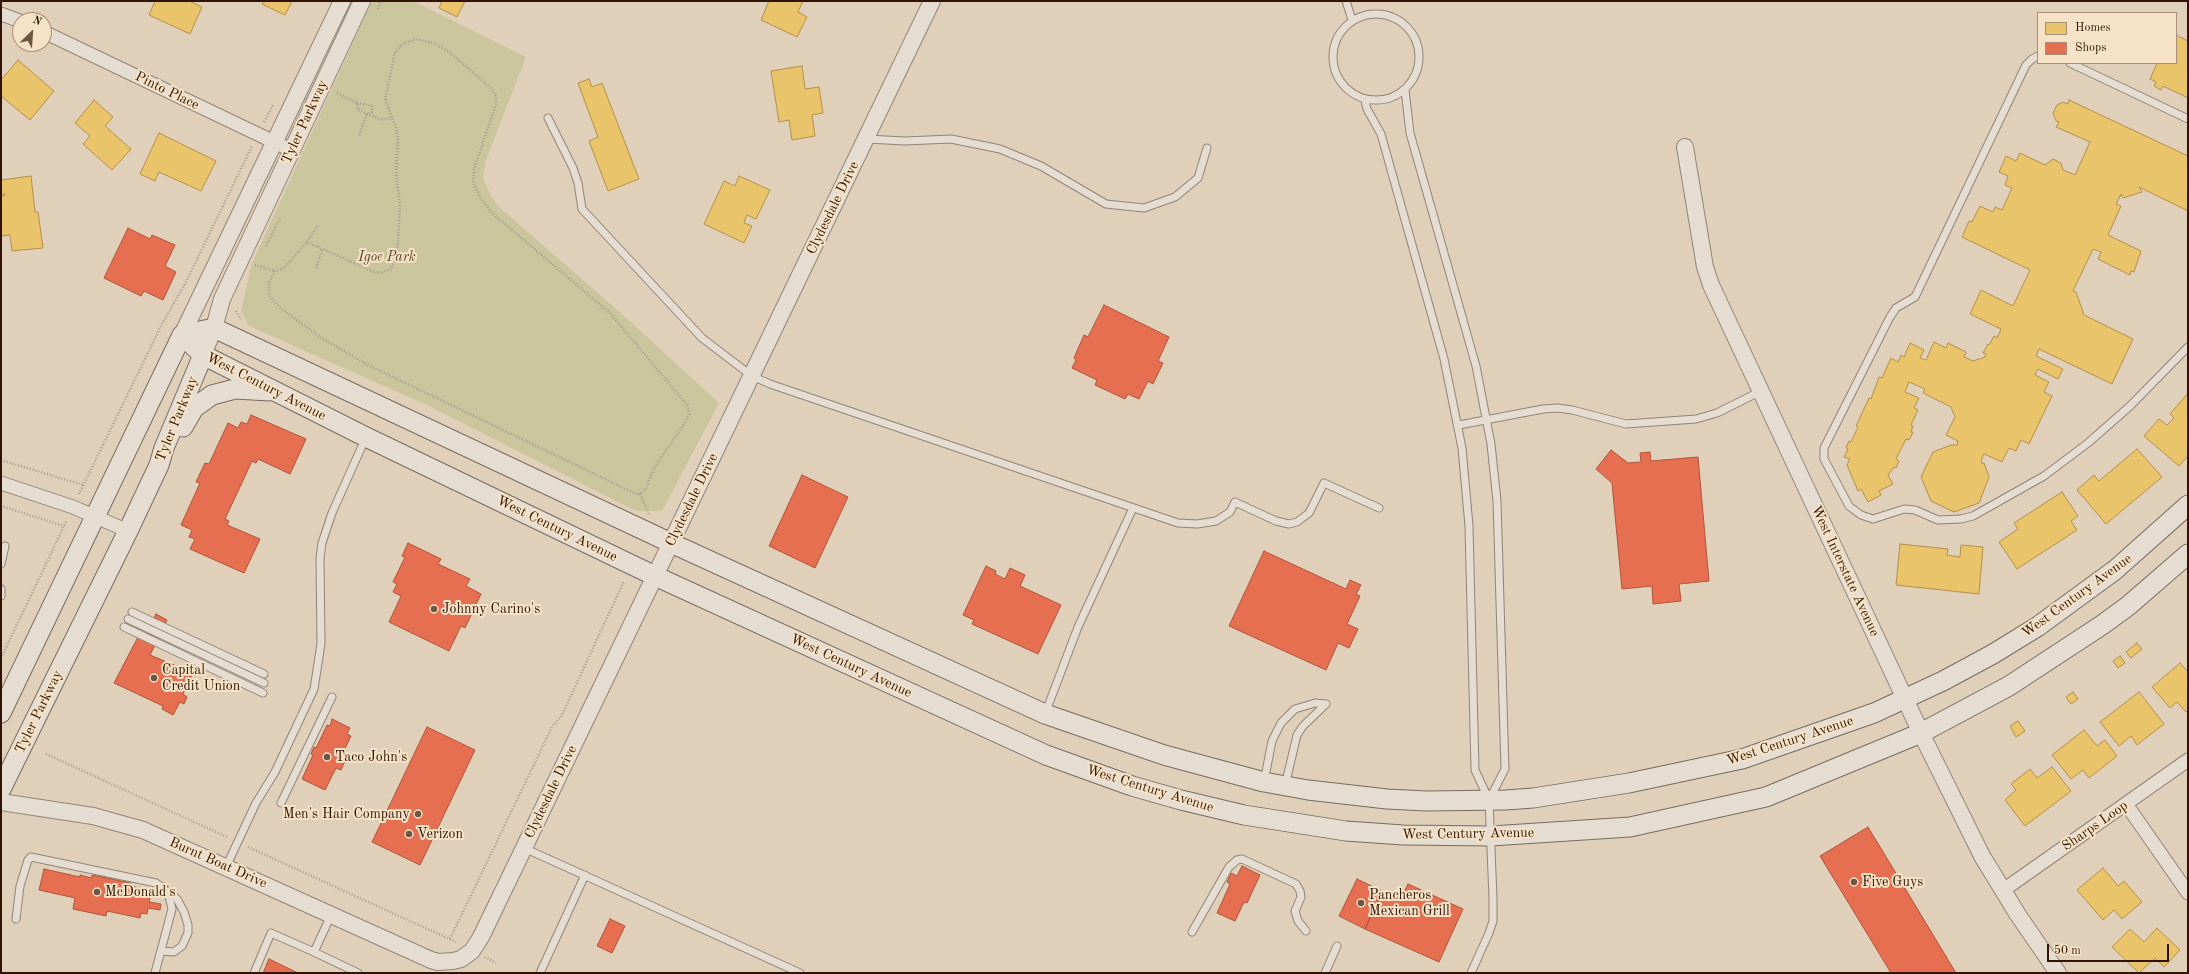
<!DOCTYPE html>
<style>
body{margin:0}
#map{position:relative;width:2189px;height:974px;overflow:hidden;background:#e0d0b9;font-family:"Old Standard TT",serif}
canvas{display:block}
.frame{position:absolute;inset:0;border:2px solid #301305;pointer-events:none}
.legend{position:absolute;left:2037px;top:12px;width:140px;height:52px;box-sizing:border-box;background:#f6e2c6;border:1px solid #a78f79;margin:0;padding:5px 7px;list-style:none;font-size:12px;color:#301305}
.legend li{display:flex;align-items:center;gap:8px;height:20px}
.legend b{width:20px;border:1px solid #a78f79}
.north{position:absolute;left:12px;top:12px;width:40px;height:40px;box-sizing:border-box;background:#f6e2c6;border:1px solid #a78f79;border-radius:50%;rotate:25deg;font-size:11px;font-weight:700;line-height:16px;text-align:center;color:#301305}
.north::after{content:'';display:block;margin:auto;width:14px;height:18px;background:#6e5544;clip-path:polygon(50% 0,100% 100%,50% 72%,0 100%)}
.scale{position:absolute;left:2047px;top:944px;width:122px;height:18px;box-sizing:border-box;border:2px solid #301305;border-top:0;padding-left:5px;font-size:12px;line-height:14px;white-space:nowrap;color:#301305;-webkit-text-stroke:3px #f6e2c6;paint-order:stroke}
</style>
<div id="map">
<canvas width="2189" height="974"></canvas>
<div class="frame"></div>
<ul class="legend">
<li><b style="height:11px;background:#e9c46a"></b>Homes</li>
<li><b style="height:11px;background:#e76f51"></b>Shops</li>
</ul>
<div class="north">N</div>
<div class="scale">50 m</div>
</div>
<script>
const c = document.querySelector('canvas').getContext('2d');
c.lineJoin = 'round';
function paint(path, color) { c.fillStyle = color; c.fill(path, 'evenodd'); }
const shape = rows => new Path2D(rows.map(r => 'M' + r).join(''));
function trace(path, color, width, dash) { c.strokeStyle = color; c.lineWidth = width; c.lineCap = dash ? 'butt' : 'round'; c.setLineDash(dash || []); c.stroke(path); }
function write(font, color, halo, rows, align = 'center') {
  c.font = font + ' "Old Standard TT",serif'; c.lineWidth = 4; c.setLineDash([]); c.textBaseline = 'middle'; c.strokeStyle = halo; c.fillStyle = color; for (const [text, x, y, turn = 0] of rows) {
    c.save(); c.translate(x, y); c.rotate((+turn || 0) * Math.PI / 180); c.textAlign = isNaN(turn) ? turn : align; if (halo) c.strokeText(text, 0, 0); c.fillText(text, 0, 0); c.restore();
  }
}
paint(shape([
 [372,1,413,1,526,57,486,160,483,178,490,194,498,206,622,314,719,403,662,511,636,511,429,406,249,326,241,311,252,263]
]), '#cbc59e');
const homes = shape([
 [155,1,189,1,202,7,190,34,149,15,155,1],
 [264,1,292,1,285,15,262,4,264,1],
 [442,1,465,1,457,17,439,8,442,1],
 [769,1,803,1,798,12,807,17,797,37,761,20,769,1],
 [2176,35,2188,41,2188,98,2163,86,2161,90,2154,86,2156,82,2150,79,2157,63,2176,63,2176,35],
 [18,60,54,91,30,120,1,96,1,80,18,60],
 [802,66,805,89,819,87,823,113,812,115,815,136,792,140,789,120,779,122,771,71,802,66],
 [589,79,592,87,602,83,639,179,608,191,589,141,598,137,578,83,589,79],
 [94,100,113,117,105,126,131,149,112,170,83,144,90,136,75,123,94,100],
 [2069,100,2188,156,2188,211,2139,187,2142,192,2123,198,2121,194,2116,204,2121,206,2108,235,2141,251,2134,272,2131,271,2130,275,2098,259,2101,252,2093,249,2073,291,2076,292,2084,315,2133,339,2112,384,2039,349,2036,356,2063,369,2058,379,2038,369,2035,375,2049,382,2044,392,2052,396,2029,444,2021,440,2016,451,2009,448,2002,462,1984,454,1981,461,1982,464,1984,463,1989,477,1979,503,1954,512,1931,501,1921,477,1933,452,1951,445,1957,445,1958,441,1946,435,1955,417,1951,407,1923,393,1925,389,1909,382,1905,392,1919,398,1914,408,1918,410,1911,425,1913,426,1911,432,1913,432,1909,440,1906,439,1896,459,1899,461,1896,468,1894,467,1888,475,1893,484,1879,491,1881,495,1868,502,1861,489,1858,491,1847,465,1850,459,1844,457,1848,449,1846,448,1849,441,1851,442,1858,427,1856,426,1869,398,1871,399,1879,377,1882,378,1891,358,1898,362,1901,355,1904,357,1910,343,1924,350,1920,358,1926,360,1934,342,1946,348,1948,343,1966,352,1964,357,1973,361,1985,357,1986,354,1983,353,1988,344,1989,345,1994,336,1997,338,2001,329,1970,314,1981,290,2013,306,2030,270,1962,237,1969,221,1972,222,1980,206,1993,212,1995,207,2002,210,2012,188,2005,185,2008,176,1999,172,2006,156,2016,161,2020,153,2045,165,2053,159,2061,163,2063,170,2075,175,2090,142,2056,127,2059,122,2056,121,2053,113,2057,105,2063,102,2068,104,2069,100],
 [159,133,216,161,201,191,159,172,155,181,140,174,159,133],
 [31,176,35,212,38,212,43,248,12,251,10,235,1,236,1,196,5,195,5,194,1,194,1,180,31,176],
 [739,176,770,190,756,219,747,215,744,223,752,226,744,243,704,224,724,181,735,186,739,176],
 [2188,393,2188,456,2179,466,2144,436,2159,419,2167,425,2174,418,2170,414,2188,393],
 [2137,449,2162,477,2106,524,2077,490,2094,475,2099,481,2137,449],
 [2062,492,2078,516,2071,521,2077,530,2017,569,1999,542,2018,529,2014,523,2062,492],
 [1900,544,1948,549,1947,555,1960,557,1961,545,1983,547,1979,594,1896,585,1900,544],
 [2137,643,2142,649,2131,658,2126,652,2137,643],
 [2120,656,2125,663,2118,668,2113,661,2120,656],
 [2180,663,2188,672,2188,710,2186,712,2177,702,2170,708,2152,687,2180,663],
 [2073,692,2078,699,2071,704,2066,697,2073,692],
 [2139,692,2164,724,2137,745,2131,736,2119,746,2100,722,2139,692],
 [2018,721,2025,731,2016,737,2010,726,2018,721],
 [2084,730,2097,746,2105,740,2117,756,2089,778,2083,770,2071,779,2052,755,2084,730],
 [2052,767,2071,791,2025,826,2005,800,2016,790,2011,784,2030,769,2037,778,2052,767],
 [2103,868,2118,886,2124,881,2142,902,2122,919,2114,910,2103,920,2077,890,2103,868],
 [2157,928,2180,950,2164,967,2155,958,2139,973,2112,947,2130,929,2144,942,2157,928]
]);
paint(homes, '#e9c46a');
trace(homes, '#b28f4c', 1);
const shops = shape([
 [128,228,150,239,152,235,175,245,165,266,176,272,163,300,144,291,141,296,104,278,128,228],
 [1104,305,1169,337,1158,361,1163,363,1153,384,1148,381,1139,399,1128,394,1125,399,1095,385,1097,380,1072,368,1076,360,1074,358,1084,335,1088,337,1104,305],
 [251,415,306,439,290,474,258,459,256,463,252,461,225,519,229,521,227,525,260,539,244,573,190,549,195,539,189,537,192,530,181,525,200,483,196,482,205,463,209,464,228,423,238,428,241,422,247,424,251,415],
 [1611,450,1628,463,1641,462,1640,453,1650,452,1651,461,1698,457,1709,581,1679,584,1681,601,1653,604,1652,586,1622,589,1612,483,1596,469,1611,450],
 [802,475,848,497,815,568,769,546,802,475],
 [408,543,441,559,438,564,470,579,466,586,481,594,465,628,461,626,449,651,389,622,401,596,393,592,397,584,393,582,405,557,402,556,408,543],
 [1264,551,1346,589,1350,580,1361,585,1356,594,1360,596,1347,624,1358,629,1349,648,1338,643,1326,670,1229,626,1264,551],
 [986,566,996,571,995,574,1005,579,1010,568,1025,575,1020,586,1061,605,1038,654,972,624,974,620,963,615,986,566],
 [156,614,167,620,155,645,144,640,156,614],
 [138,637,155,645,150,655,193,673,183,694,187,697,184,704,180,702,173,715,162,709,163,706,114,683,138,637],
 [332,719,350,728,347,734,351,736,340,759,345,761,341,770,336,768,325,790,302,779,313,755,311,754,314,747,316,748,327,725,330,726,332,719],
 [427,727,475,750,420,865,372,842,427,727],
 [1868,827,1956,973,1891,973,1820,856,1868,827],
 [1242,866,1260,875,1247,903,1244,902,1235,921,1217,913,1230,884,1227,882,1231,873,1237,876,1242,866],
 [44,869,80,877,80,875,92,878,92,875,131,883,131,886,147,890,146,895,150,896,149,902,161,904,160,910,148,908,147,914,141,913,140,918,107,911,106,916,73,909,75,898,39,890,44,869],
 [1357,879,1382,891,1365,929,1339,916,1357,879],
 [1408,884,1463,909,1439,962,1365,929,1382,891,1401,899,1408,884],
 [610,919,625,926,612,953,597,946,610,919],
 [269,959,298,973,263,973,269,959]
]);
paint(shops, '#e76f51');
trace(shops, '#b0533a', 1);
const service = shape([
 [1346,1,1352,20],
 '1333 57a43 43 0 1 1 86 0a43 43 0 1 1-86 0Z',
 [2038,56,2032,59,2026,65,1915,297,1896,308,1890,317,1824,448,1824,459,1849,506,1861,515,1873,519,1904,509,1915,510,1938,520,1961,519,1973,516,2044,476,2088,443,2130,406,2188,347],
 [2070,63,2188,119],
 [1405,90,1410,133,1476,366,1491,444,1497,501,1505,769,1490,798],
 [1365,100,1367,109,1381,134,1444,359,1462,448,1469,526,1475,770,1489,800,1493,898,1493,921,1489,933,1471,973],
 [548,118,573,168,578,183,582,209,702,338,752,376,770,384,1178,523,1197,524,1216,521,1230,512,1235,502,1276,521,1289,524,1297,522,1309,513,1324,483,1379,508],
 [866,139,905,141,951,139,1000,149,1041,166,1106,204,1144,208,1175,197,1198,178,1207,148],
 [1459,425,1543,409,1558,408,1572,410,1626,424,1696,419,1717,413,1761,391],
 [1,564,5,546],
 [1,589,1,596],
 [132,612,264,674],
 [128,619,264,683],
 [124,627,263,693],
 [1045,714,1078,627,1133,508],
 [1264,782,1272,741,1281,723,1295,709,1315,703,1326,704],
 [1285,786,1297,735,1303,726,1326,704],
 [281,803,332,697],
 [524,848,800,973],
 [226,867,256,803,275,772,314,689,321,644,320,558,322,543,332,513,366,437],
 [332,913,314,952,358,973],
 [16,919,20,886,28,860,31,857,156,883,167,890,177,899,184,912,188,925,188,933,182,946,174,952,162,951],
 [1192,932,1229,867,1237,860,1242,859,1296,884,1300,891,1301,897,1295,911,1298,921,1306,931],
 [155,973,172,909,168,892],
 [254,973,271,933,314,952],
 [540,973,585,875],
 [1325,973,1337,946]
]);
const minor = shape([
 [1,14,20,21],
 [44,32,291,150],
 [1,483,73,507,128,531],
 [2126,804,2188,893],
 [2002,891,2188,760]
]);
const tertiary = shape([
 [1685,147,1705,267,1711,285,1921,733,1982,856,2018,915,2058,973],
 [182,335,342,1],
 [203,355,214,328,222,299,362,1],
 [1,802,93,816,143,830,431,960,438,962,453,961,461,959,472,951,481,937,932,1]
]);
const secondary = shape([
 [182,335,203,355,366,437,655,576,1046,755,1132,786,1181,800,1244,815,1346,831,1403,835,1491,836,1630,827,1766,797,1921,733,2009,686,2102,625,2128,606,2188,554],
 [182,335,214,328,671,543,1045,714,1164,755,1264,782,1308,790,1387,799,1426,801,1506,800,1533,798,1629,783,1742,759,1874,713,1943,681,1993,654,2037,627,2115,570,2188,505],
 [183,427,194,408,212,395,235,389,270,391],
 [1,713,182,335],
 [1,789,128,531,159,465,164,448,203,355]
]);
trace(service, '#918475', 9);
trace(minor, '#918475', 15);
trace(tertiary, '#918475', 18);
trace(secondary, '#786b5e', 21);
trace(shape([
 [378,9,381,1],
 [337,93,357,103,358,110,382,120,392,118],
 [357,103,372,106,372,112,367,114,359,135],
 [264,122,273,105],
 [307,242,374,272,381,273,391,269,397,257,400,206,396,173,398,140,396,128,385,99,395,53,402,44,416,39,433,43,448,51,492,89,496,96,496,104,474,169,473,181,480,197,492,213,610,313,688,406,689,414,684,424,654,468,645,490,640,494,634,493,368,365,323,339,279,307,269,295,269,283,275,271,284,268,307,242,318,225],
 [266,246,280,218],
 [255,265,275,271],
 [316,268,322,250],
 [236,311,241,319],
 [1,460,83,485],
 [79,494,161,326,186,282,252,146],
 [640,494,649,514],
 [1,506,64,526],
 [1,658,67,520],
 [46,754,227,837],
 [248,847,456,942],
 [450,939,552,727,562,715,624,581],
 [485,957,496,963]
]), '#a39a8f', 2.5, [1, 2]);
trace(service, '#e5ddd2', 7);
trace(minor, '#e5ddd2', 13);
trace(tertiary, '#e5ddd2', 16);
trace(secondary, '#e5ddd2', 19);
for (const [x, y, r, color] of [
 [434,609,4,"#6e5544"],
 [154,678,4,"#6e5544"],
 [327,757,4,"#6e5544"],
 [418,814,4,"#6e5544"],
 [409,834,4,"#6e5544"],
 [1854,882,4,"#6e5544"],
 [97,892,4,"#6e5544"],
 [1361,903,4,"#6e5544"]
]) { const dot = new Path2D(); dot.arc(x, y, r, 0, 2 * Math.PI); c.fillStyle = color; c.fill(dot); trace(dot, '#f6e2c6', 1.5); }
write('14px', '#301305', '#f6e2c6', [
 ["Pinto Place",167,91,26],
 ["Tyler Parkway",305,122,-65],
 ["Clydesdale Drive",833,208,-64],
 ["West Century Avenue",266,387,27],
 ["Tyler Parkway",177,419,-68],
 ["Clydesdale Drive",692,500,-64],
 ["West Century Avenue",557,529,26],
 ["West Interstate Avenue",1845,571,65],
 ["West Century Avenue",2077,596,-36],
 ["West Century Avenue",851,666,25],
 ["Tyler Parkway",39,712,-64],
 ["West Century Avenue",1790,741,-18],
 ["West Century Avenue",1150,789,17],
 ["Clydesdale Drive",551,792,-64],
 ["Sharps Loop",2095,826,-35],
 ["West Century Avenue",1468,834,-1],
 ["Burnt Boat Drive",218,863,24]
]);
write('italic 14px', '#59462c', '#f6e2c6', [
 ["Igoe Park",387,257]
]);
write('14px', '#301305', '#f6e2c6', [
 ["Johnny Carino's",442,609],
 ["Capital",162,670],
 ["Credit Union",162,686],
 ["Taco John's",335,757],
 ["Men's Hair Company",410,814,"right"],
 ["Verizon",417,834],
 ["Five Guys",1862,882],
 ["McDonald's",105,892],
 ["Pancheros",1369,895],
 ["Mexican Grill",1369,911]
], 'left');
</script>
